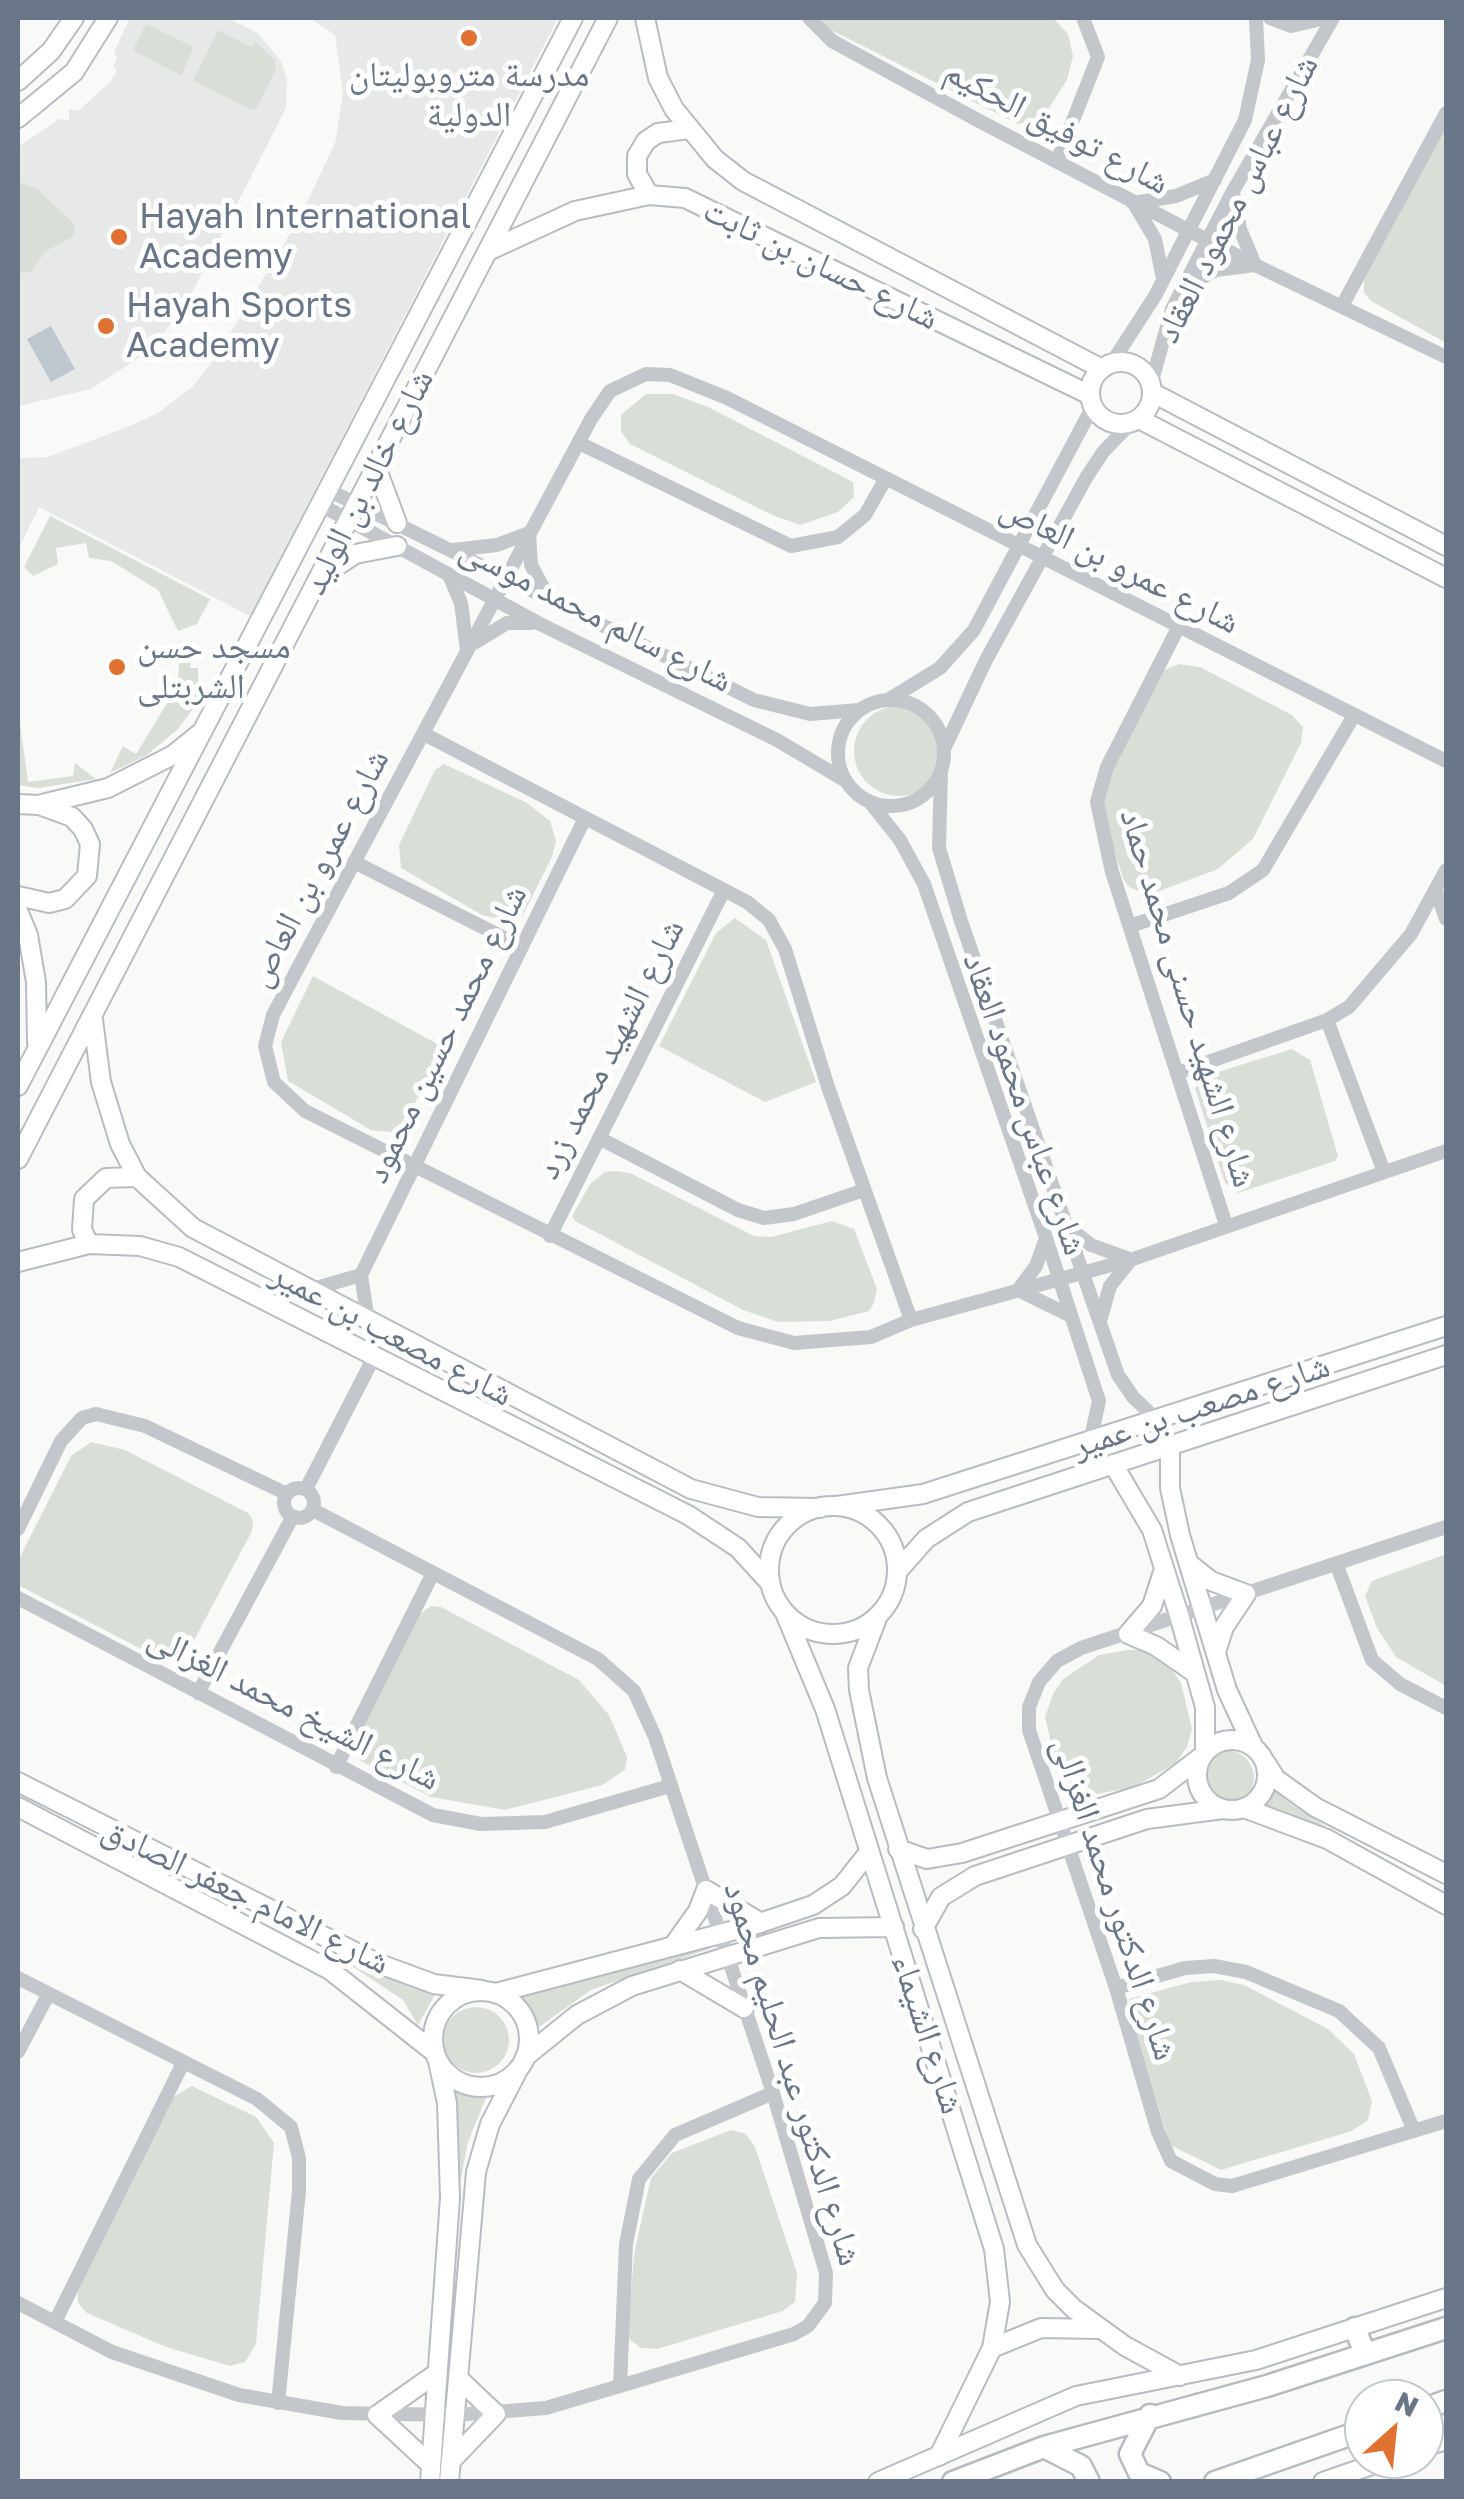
<!DOCTYPE html>
<meta charset="utf-8">
<style>
body{margin:0}
#map{position:relative;width:1464px;height:2499px;overflow:hidden;background:#f9faf8;font-family:"Golos Text",sans-serif}
canvas{display:block}
.frame{position:absolute;inset:0;border:20px solid #697688;pointer-events:none}
.north{position:absolute;left:1344px;top:2379px;width:100px;height:100px;box-sizing:border-box;background:#fff;border:2px solid #c3c8cf;border-radius:50%;rotate:27deg;font-size:28px;font-weight:700;line-height:40px;text-align:center;color:#697688}
.north::after{content:'';display:block;margin:auto;width:35px;height:45px;background:#e07131;clip-path:polygon(50% 0,100% 100%,50% 72%,0 100%)}
</style>
<div id="map">
<canvas width="1464" height="2499"></canvas>
<div class="frame"></div>
<div class="north">N</div>
</div>
<script>
const c = document.querySelector('canvas').getContext('2d');
c.lineJoin = 'round';
function paint(path, color) { c.fillStyle = color; c.fill(path, 'evenodd'); }
const shape = rows => new Path2D(rows.map(r => 'M' + r).join(''));
function trace(path, color, width, dash) { c.strokeStyle = color; c.lineWidth = width; c.lineCap = dash ? 'butt' : 'round'; c.setLineDash(dash || []); c.stroke(path); }
function write(font, color, halo, rows, align = 'center') {
  c.font = font + ' "Golos Text","Noto Naskh Arabic",sans-serif'; c.lineWidth = 10; c.setLineDash([]); c.textBaseline = 'middle'; c.strokeStyle = halo; c.fillStyle = color; for (const [text, x, y, turn = 0] of rows) {
    c.save(); c.translate(x, y); c.rotate((+turn || 0) * Math.PI / 180); c.textAlign = isNaN(turn) ? turn : align; if (halo) c.strokeText(text, 0, 0); c.fillText(text, 0, 0); c.restore();
  }
}
paint(shape([
 [130,18,228,18,258,33,281,61,287,80,286,108,195,287,154,348,91,389,18,406,18,147,59,119,69,120,69,109,78,111,110,82,117,70,113,67,117,59,114,52],
 [310,18,558,18,250,616,39,507,18,550,18,458,48,457,125,428,158,413,192,387,215,358,299,219,335,143,343,93,335,35]
]), '#e7e9e9');
paint(shape([
 [821,18,1053,18,1068,34,1073,56,1067,80,1042,119,1018,124,825,27],
 [146,24,194,47,181,76,133,50],
 [218,30,251,47,256,42,275,60,276,69,257,108,251,110,193,80],
 [1446,126,1446,343,1371,301,1364,293,1364,279],
 [18,182,36,188,75,225,73,237,46,251,30,272,18,273],
 [646,394,673,394,708,407,853,482,854,497,838,512,800,525,772,515,630,444,621,431,621,415],
 [50,516,210,599,197,624,178,631,158,590,111,561,89,558,86,543,56,548,58,564,33,576,24,567],
 [192,641,190,668,198,668,198,702,178,729,147,755,110,773,123,746,136,754,169,700,178,679,181,642],
 [1179,664,1200,667,1292,715,1303,727,1301,743,1253,839,1218,869,1149,895,1129,887,1123,878,1102,813,1105,783,1164,670],
 '854 751a45 45 0 1 1 90 0a45 45 0 1 1-90 0Z',
 [18,708,28,782,73,776,75,763,96,779,38,788,18,785],
 [444,764,527,803,550,821,556,841,552,857,522,917,508,921,482,915,401,868,399,845,435,770],
 [735,918,766,940,816,1082,765,1102,659,1046,716,933],
 [313,976,443,1047,400,1133,371,1130,288,1081,281,1042],
 [1292,1049,1310,1060,1338,1156,1335,1161,1238,1193,1225,1183,1195,1088,1208,1075],
 [616,1171,630,1173,754,1236,771,1237,832,1221,854,1229,877,1289,874,1303,869,1311,830,1321,778,1322,743,1310,575,1221,572,1216,590,1184,605,1172],
 [91,1442,125,1450,248,1513,253,1520,252,1531,183,1661,164,1661,18,1585,18,1561,71,1456],
 [1446,1554,1446,1686,1396,1657,1377,1628,1365,1596,1372,1581],
 [431,1606,441,1607,579,1680,609,1715,627,1757,625,1770,602,1785,505,1810,431,1797,359,1760,353,1741,417,1616],
 [1128,1650,1147,1650,1168,1664,1181,1683,1192,1729,1187,1747,1176,1763,1134,1787,1097,1794,1076,1790,1057,1768,1045,1717,1053,1694,1063,1679,1099,1655],
 '1198 1778a28 28 0 1 1 56 0a28 28 0 1 1-56 0Z',
 [1271,1788,1292,1805,1327,1827,1259,1808],
 [707,1941,709,1949,591,1990,532,2032,517,1996,599,1977],
 [346,1955,436,1993,418,2025,403,2000,343,1960],
 [1222,1980,1244,1985,1328,2029,1354,2054,1372,2101,1368,2120,1352,2131,1221,2170,1170,2145,1131,2020,1129,1999,1191,1982],
 '443 2040a33 33 0 1 1 66 0a33 33 0 1 1-66 0Z',
 [192,2086,256,2117,274,2143,256,2344,245,2362,230,2366,166,2347,87,2313,78,2303,78,2289,173,2097],
 [450,2086,488,2093,468,2142,458,2194,452,2193,457,2142],
 [731,2130,746,2134,755,2147,797,2273,795,2302,783,2311,657,2349,641,2348,630,2340,627,2329,635,2249,651,2178,672,2153]
]), '#d9dfd7');
paint(shape([
 [51,326,75,369,51,382,27,339]
]), '#bec7cd');
const secondary = shape([
 [645,18,658,78,674,109,715,159,743,181,1102,369],
 [18,81,51,51,74,18],
 [18,118,74,72,108,18],
 [649,195,637,174,637,156,646,141,658,133,689,129],
 [488,251,575,211,649,195,685,198,1090,395],
 '1090 393a31 31 0 1 1 62 0a31 31 0 1 1-62 0Z',
 [1153,393,1446,546],
 [1139,419,1446,578],
 [375,464,397,523],
 [325,574,355,554,397,546],
 [18,804,38,805,108,788,173,755,199,734],
 [18,896,49,903,65,899,87,876,90,844,83,829,72,817,42,806],
 [18,911,28,935,36,982,37,1042],
 [93,1020,101,1082,120,1144,137,1177,193,1228,691,1489,758,1507,820,1508],
 [18,1086,573,18],
 [18,1159,608,18],
 [89,1244,82,1230,84,1199,106,1178,137,1177],
 [18,1262,89,1244,140,1246,179,1257,688,1515,738,1548,770,1583],
 [1170,1446,1170,1488,1180,1535,1227,1690,1253,1746],
 [1113,1464,1152,1530,1179,1615,1205,1707,1205,1751],
 [837,1506,923,1494,1446,1326],
 '769 1570a64 64 0 1 1 128 0a64 64 0 1 1-128 0Z',
 [1192,1566,1211,1581,1246,1594,1224,1627,1216,1652],
 [897,1572,926,1539,968,1512,1446,1355],
 [1163,1572,1152,1606,1128,1634,1156,1646,1195,1673],
 [785,1613,825,1709,994,2249,1000,2302,992,2348,939,2456],
 [877,1618,858,1668,859,1690,877,1778,1027,2245,1055,2290,1074,2309,1125,2346,1180,2376],
 '1197 1775a35 35 0 1 1 70 0a35 35 0 1 1-70 0Z',
 [1266,1763,1276,1779,1315,1807,1446,1874],
 [18,1782,377,1963,434,1984,482,1990],
 [18,1807,330,1970,434,2052],
 [1244,1808,1327,1839,1446,1905],
 [898,1849,927,1859,962,1853,1159,1789,1201,1757],
 [923,1929,941,1897,975,1876,1147,1819,1223,1809],
 [673,1946,698,1911,706,1890,761,1923],
 [680,1970,744,2008],
 '433 2039a48 48 0 1 1 96 0a48 48 0 1 1-96 0Z',
 [496,1993,754,1925,813,1905,842,1886,869,1852],
 [525,2057,577,2015,632,1986,819,1928,894,1927],
 [992,2348,1041,2328,1098,2329],
 [1424,2447,1446,2440],
 [451,2461,496,2414,458,2378],
 [431,2465,377,2415,437,2373],
 [430,2482,450,2198,447,2103,438,2061],
 [449,2482,476,2172,490,2124,519,2068],
 [878,2482,1076,2396,1256,2360,1446,2298],
 [1323,2482,1389,2459]
]);
const primary = shape([
 [1355,2328,1365,2354],
 [1424,2409,1446,2401],
 [1150,2415,1130,2454,1139,2473,1160,2482],
 [1044,2447,1081,2466,1089,2482],
 [953,2482,1044,2447,1267,2386,1446,2328],
 [1215,2482,1364,2430]
]);
trace(secondary, '#b8bcc2', 22);
trace(primary, '#b7babf', 25);
trace(shape([
 [809,18,832,41,983,123,1255,265,1446,357],
 [1270,18,1291,26,1326,18],
 [1057,161,1098,57,1083,18],
 [1133,203,1176,196,1215,180],
 [1136,207,1155,239,1163,279],
 [1188,285,1216,270,1255,265,1240,229,1233,192],
 [1342,306,1446,113],
 [1111,364,1155,296,1245,120,1258,60,1256,18],
 [1151,384,1172,309,1233,191,1333,18],
 [579,443,791,546,838,537,865,515,885,480],
 [326,489,754,700,810,714,859,710],
 [319,504,540,624,777,740,846,781],
 [453,550,497,545,529,533,531,565,551,602],
 [449,575,461,603,467,650],
 [1178,628,1107,767,1097,802,1112,872,1226,1225],
 [474,643,507,623,531,623],
 [888,700,940,668,974,630,1093,406],
 '838 753a53 53 0 1 1 106 0a53 53 0 1 1-106 0Z',
 [424,734,747,902,769,920,785,949,828,1087,911,1320],
 [944,749,986,660,1086,478,1103,452,1131,423],
 [1446,761,727,398,670,375,646,374,610,391,591,419,301,962,273,1015,265,1046,274,1082,305,1111,738,1328,794,1343,871,1337,911,1320,1133,1259,1446,1151],
 [941,770,939,848,961,921,1118,1375,1133,1397,1158,1421],
 [869,801,900,840,924,884,1046,1238,1099,1401,1090,1442],
 [354,862,522,947],
 [1436,891,1446,919],
 [1130,926,1229,893,1263,870,1353,717],
 [1327,1020,1384,1172],
 [1180,1072,1327,1020,1349,1007,1411,934,1446,870],
 [599,1138,738,1210,764,1218,794,1214,864,1190],
 [1068,1227,1091,1245,1127,1258],
 [550,1236,724,890],
 [1046,1238,1036,1266,1018,1290,1071,1316],
 [309,1290,361,1275],
 [368,1321,361,1275,584,820],
 [1100,1321,1110,1286,1130,1261],
 '284 1503a15 15 0 1 1 30 0a15 15 0 1 1-30 0Z',
 [306,1489,375,1355],
 [1446,1527,1081,1648,1057,1661,1039,1682,1029,1707,1029,1730,1116,1988,1158,2132,1171,2161,1215,2184,1232,2186,1446,2121],
 [18,1529,61,1441,82,1418,96,1414,145,1426,287,1494],
 [1336,1563,1372,1660,1400,1684,1446,1708],
 [18,1598,433,1815,481,1824,545,1822,670,1786],
 [198,1693,293,1516],
 [336,1767,433,1573],
 [18,1978,257,2099,291,2127,299,2158,299,2191,278,2403],
 [1116,1988,1185,1968,1214,1966,1246,1972,1339,2011,1379,2048,1414,2131],
 [18,2052,48,1995],
 [18,2303,112,2352,239,2395,342,2413,455,2415,546,2408,794,2334,808,2326,825,2303,826,2273,773,2093,655,1737,634,1691,598,1659,313,1510],
 [55,2322,183,2063],
 [620,2386,626,2244,639,2179,675,2135,773,2093]
]), '#c3c7cb', 14);
trace(secondary, '#fff', 18);
trace(primary, '#fff', 20);
for (const [x, y, r, color] of [
 [469,38,10,"#e07131"],
 [119,237,10,"#e07131"],
 [106,326,10,"#e07131"],
 [117,667,10,"#e07131"]
]) { const dot = new Path2D(); dot.arc(x, y, r, 0, 2 * Math.PI); c.fillStyle = color; c.fill(dot); trace(dot, '#fff', 4); }
write('35px', '#697688', '#fff', [
 ["مدرسة متروبوليتان",469,75,"center"],
 ["الدولية",469,115,"center"],
 ["Hayah International",139,217],
 ["Academy",139,257],
 ["Hayah Sports",126,306],
 ["Academy",126,346],
 ["مسجد حسن",137,647],
 ["الشربتلى",137,687]
], 'left');
write('35px', '#697688', '#fff', [
 ["شارع توفيق الحكيم",1057,127,28],
 ["شارع عباس محمود العقاد",1237,199,-63],
 ["شارع حسان بن ثابت",821,264,26],
 ["شارع خالد بن الوليد",368,482,-63],
 ["شارع عمرو بن العاص",1120,565,27],
 ["شارع سالم محمد موسى",596,615,27],
 ["شارع عمرو بن العاص",318,868,-62],
 ["شارع الشهيد حسنى محمد حماد",1188,998,73],
 ["شارع محمد حسين محمود",446,1034,-64],
 ["شارع الشهيد محمد زرد",610,1049,-63],
 ["شارع عباس محمود العقاد",1025,1104,71],
 ["شارع مصعب بن عمير",392,1334,28],
 ["شارع مصعب بن عمير",1201,1406,-18],
 ["شارع الشيخ محمد الغزالى",294,1708,27],
 ["شارع الامام جعفر الصادق",246,1896,26],
 ["شارع الدكتور محمد الغزالى",1115,1899,72],
 ["شارع الشيماء",928,2034,72],
 ["شارع الدكتور عبد الحليم محمود",793,2074,73]
]);
</script>
